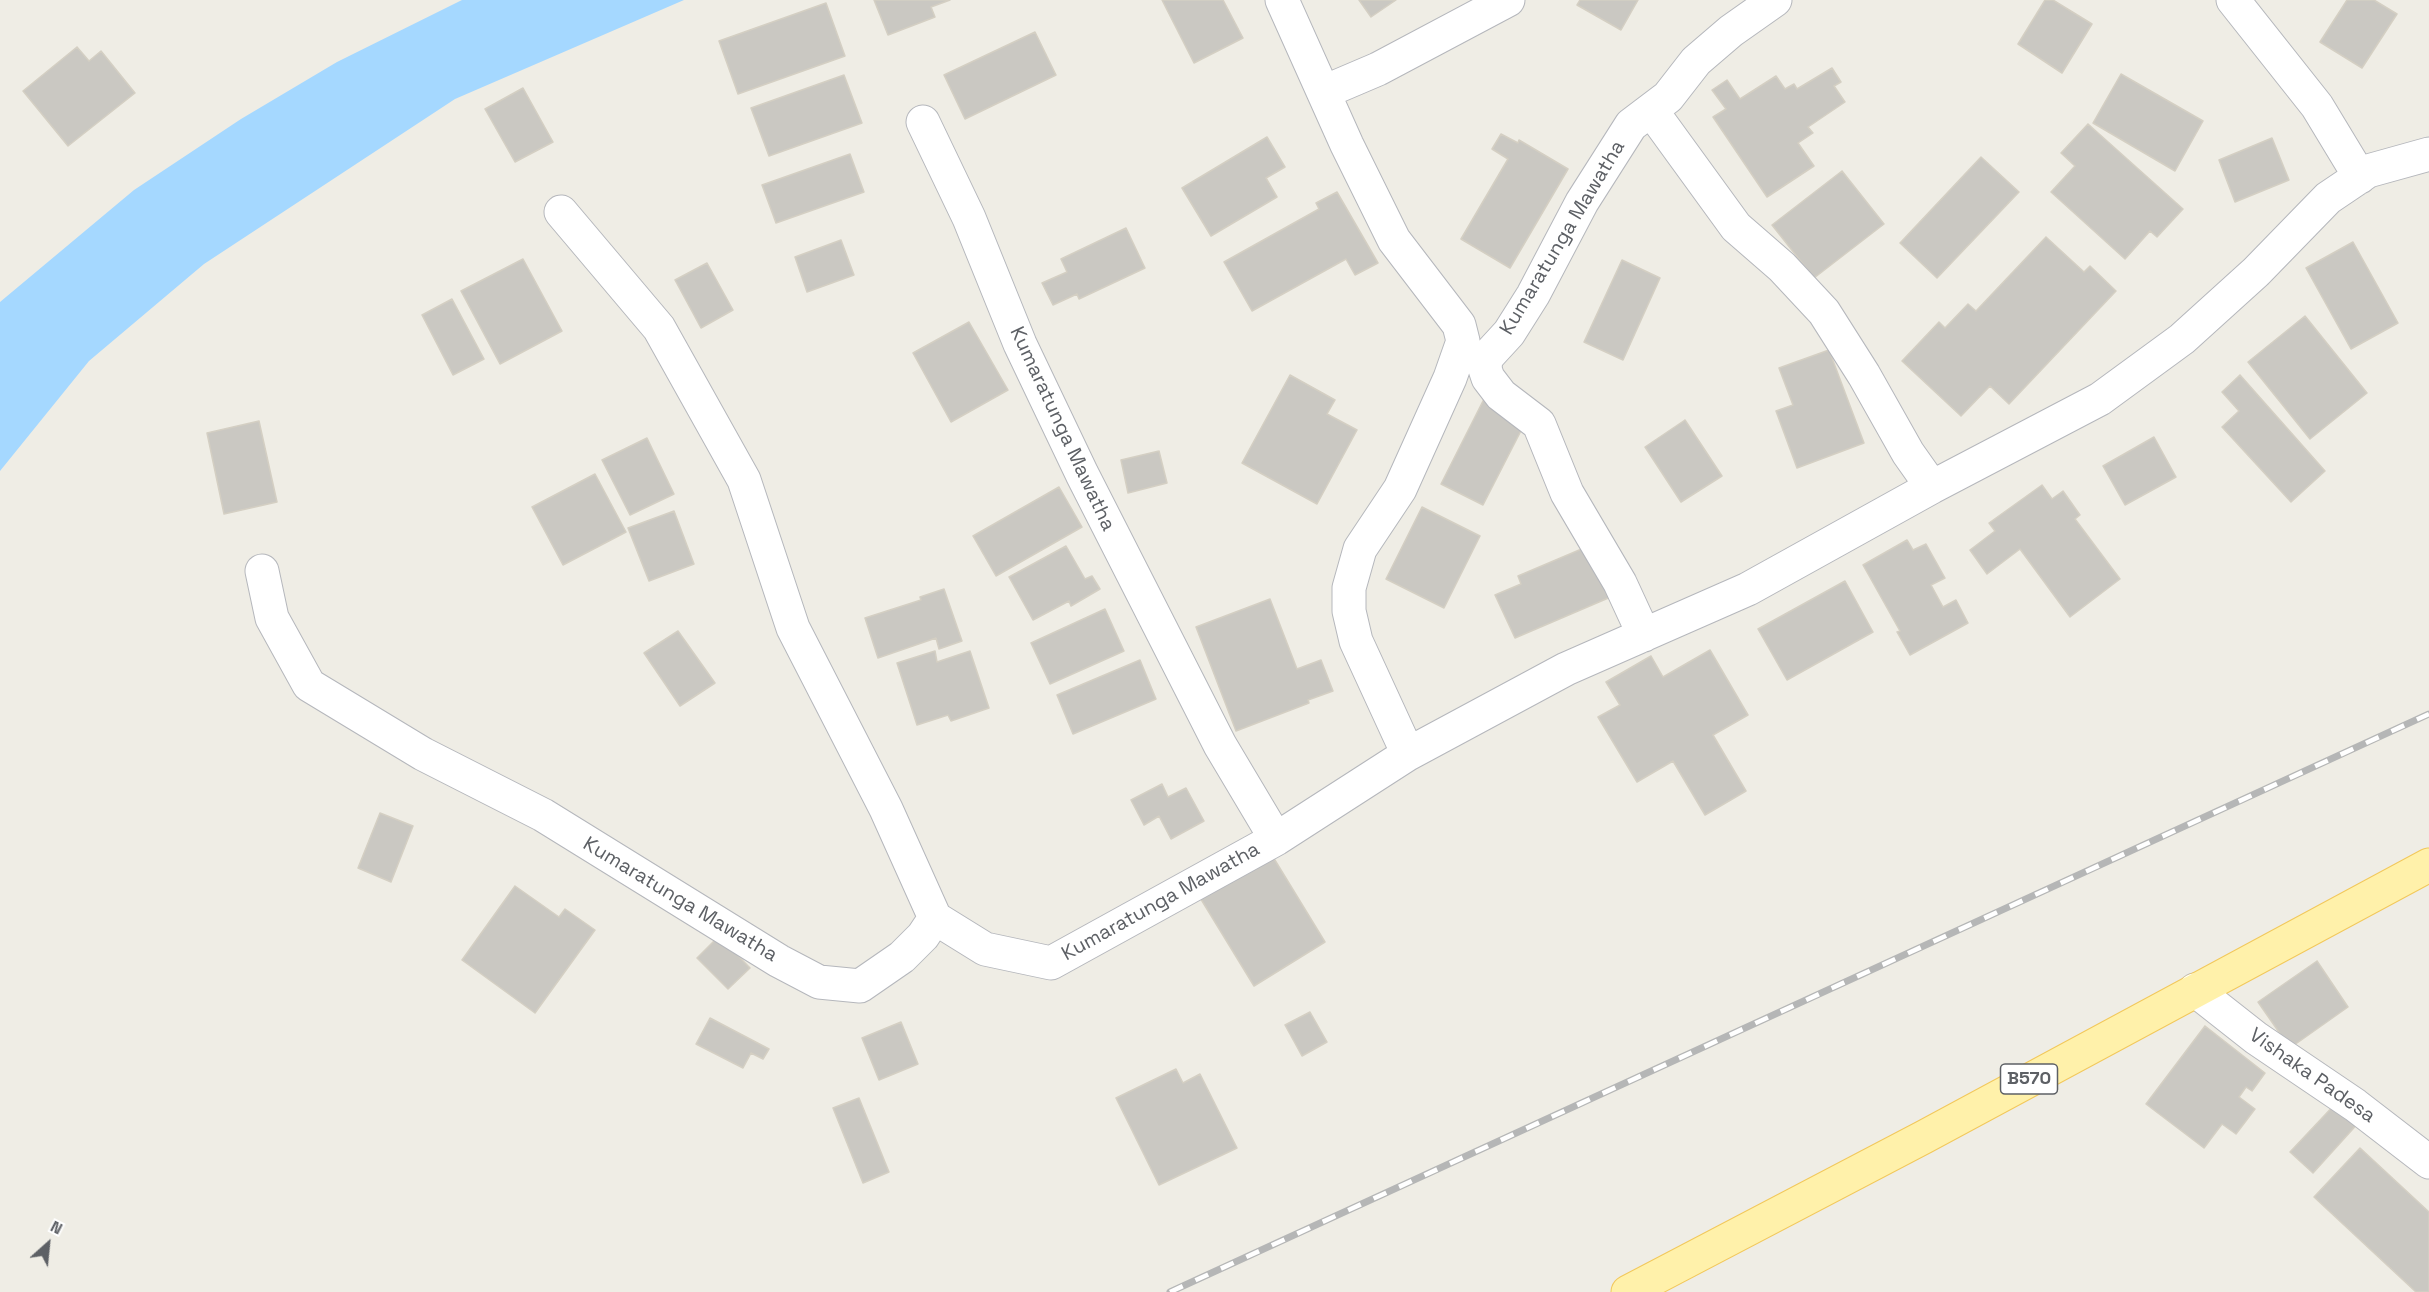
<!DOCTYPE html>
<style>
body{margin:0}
#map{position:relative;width:2429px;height:1292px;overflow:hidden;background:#efede5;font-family:"Space Grotesk",sans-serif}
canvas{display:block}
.north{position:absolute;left:18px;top:1214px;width:60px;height:60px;-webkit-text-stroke:4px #fff;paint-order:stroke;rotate:27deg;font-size:16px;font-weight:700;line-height:24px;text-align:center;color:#5d6065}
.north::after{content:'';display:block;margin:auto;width:21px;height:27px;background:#5d6065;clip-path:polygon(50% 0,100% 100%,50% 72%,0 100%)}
</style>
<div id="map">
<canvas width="2429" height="1292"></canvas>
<div class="north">N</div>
</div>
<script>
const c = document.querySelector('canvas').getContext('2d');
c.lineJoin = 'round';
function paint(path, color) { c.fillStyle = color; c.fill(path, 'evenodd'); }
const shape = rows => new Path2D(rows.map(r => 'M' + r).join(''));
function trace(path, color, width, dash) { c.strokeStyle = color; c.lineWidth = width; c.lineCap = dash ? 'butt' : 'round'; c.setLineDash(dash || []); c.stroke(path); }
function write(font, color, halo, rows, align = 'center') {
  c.font = font + ' "Space Grotesk",sans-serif'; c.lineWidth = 5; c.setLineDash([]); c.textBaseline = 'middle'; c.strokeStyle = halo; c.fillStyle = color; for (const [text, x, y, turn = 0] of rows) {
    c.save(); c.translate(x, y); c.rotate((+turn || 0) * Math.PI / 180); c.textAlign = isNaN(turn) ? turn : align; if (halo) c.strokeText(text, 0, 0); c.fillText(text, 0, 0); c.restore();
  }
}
paint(shape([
 [462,0,684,0,455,99,204,264,89,361,0,471,0,302,134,190,241,119,337,62]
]), '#a5d8ff');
const building = shape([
 [874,0,950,0,931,7,935,17,888,35,874,0],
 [1162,0,1223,0,1243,38,1194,63,1162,0],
 [1359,0,1396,0,1371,17,1359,0],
 [1580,0,1638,0,1621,30,1577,5,1580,0],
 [2045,0,2053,0,2092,24,2062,73,2018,44,2045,0],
 [2347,0,2374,0,2397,14,2362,68,2320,42,2347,0],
 [826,3,845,56,738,94,719,41,826,3],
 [1035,32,1056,75,965,119,944,75,1035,32],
 [77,47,89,61,101,51,135,93,68,146,23,91,77,47],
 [1832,68,1841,82,1834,86,1845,102,1808,127,1813,133,1798,143,1814,166,1767,197,1713,117,1726,109,1712,90,1727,80,1740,99,1776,76,1785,89,1794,84,1797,89,1832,68],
 [2121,74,2203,121,2175,171,2093,123,2121,74],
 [844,75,862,123,769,156,751,108,844,75],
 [523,88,553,142,515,162,485,109,523,88],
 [2088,124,2183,209,2157,237,2150,231,2125,259,2051,192,2075,166,2061,153,2088,124],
 [1501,134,1518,143,1519,140,1568,169,1510,268,1461,239,1508,159,1492,149,1501,134],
 [1267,137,1285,167,1266,178,1277,197,1211,236,1182,188,1267,137],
 [2272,138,2289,180,2235,202,2219,160,2272,138],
 [850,154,864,192,776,223,762,185,850,154],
 [1981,157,2019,192,1937,278,1900,243,1981,157],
 [1842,171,1884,224,1814,278,1772,225,1842,171],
 [1337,192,1378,263,1355,275,1346,259,1252,311,1224,262,1319,209,1316,203,1337,192],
 [1126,228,1145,268,1079,299,1077,294,1053,305,1042,283,1067,272,1061,259,1126,228],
 [2046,237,2084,272,2090,266,2116,291,2009,404,1990,386,1961,416,1902,361,1939,322,1945,328,1968,304,1976,311,2046,237],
 [841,240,854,275,807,292,795,257,841,240],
 [2353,242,2398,323,2351,349,2306,268,2353,242],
 [523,259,562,331,500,364,461,291,523,259],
 [1622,260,1660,278,1623,360,1584,342,1622,260],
 [707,263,733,310,701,328,675,280,707,263],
 [452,299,484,359,453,375,422,315,452,299],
 [2305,316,2367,393,2310,439,2248,362,2305,316],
 [969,322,1008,390,951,422,913,353,969,322],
 [1829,350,1864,443,1797,468,1776,411,1793,405,1779,368,1829,350],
 [1290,375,1335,400,1327,414,1357,430,1317,504,1242,463,1290,375],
 [2240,375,2325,471,2291,502,2222,427,2239,411,2222,392,2240,375],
 [1485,397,1527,419,1483,505,1441,484,1485,397],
 [1685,420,1722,476,1681,502,1645,447,1685,420],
 [259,421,277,502,224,514,207,433,259,421],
 [2154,437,2176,477,2125,505,2103,466,2154,437],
 [647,438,674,494,630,515,602,460,647,438],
 [1159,451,1167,483,1128,493,1121,460,1159,451],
 [595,474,626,532,563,565,532,507,595,474],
 [2042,485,2052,499,2063,491,2080,515,2075,519,2120,579,2070,617,2020,549,1987,574,1970,550,1995,531,1989,523,2042,485],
 [1059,487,1082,527,996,576,973,536,1059,487],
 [1422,507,1480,536,1444,608,1386,579,1422,507],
 [674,511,694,564,649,581,628,528,674,511],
 [1907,540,1913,550,1926,544,1945,578,1931,585,1943,607,1956,600,1968,623,1910,655,1897,632,1900,631,1863,565,1907,540],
 [1591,545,1613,596,1515,638,1495,595,1521,584,1518,576,1591,545],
 [1066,546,1085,579,1092,576,1100,589,1071,606,1069,601,1033,620,1009,577,1066,546],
 [1845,581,1873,632,1787,680,1758,629,1845,581],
 [944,589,962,641,939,649,936,638,878,658,865,618,921,600,920,597,944,589],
 [1270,599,1297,669,1321,660,1333,691,1308,700,1309,703,1236,731,1196,627,1270,599],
 [1105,609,1124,651,1050,684,1031,643,1105,609],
 [678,631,715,683,680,706,644,653,678,631],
 [1710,650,1748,715,1713,735,1746,791,1705,815,1673,761,1637,782,1598,717,1620,705,1606,682,1651,656,1663,677,1710,650],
 [935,651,937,662,970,651,989,708,951,721,948,715,917,725,897,663,935,651],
 [1140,660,1156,699,1073,734,1057,695,1140,660],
 [1162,784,1168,797,1186,788,1204,821,1171,839,1159,816,1144,825,1131,800,1162,784],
 [380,813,413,826,391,882,358,868,380,813],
 [1270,852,1325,942,1254,986,1199,896,1270,852],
 [515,886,559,917,565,909,595,930,535,1013,462,960,515,886],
 [719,936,750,968,728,989,697,958,719,936],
 [2317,961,2348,1007,2290,1048,2258,1002,2317,961],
 [1310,1012,1327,1042,1302,1056,1285,1025,1310,1012],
 [710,1018,769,1049,763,1059,751,1053,743,1068,696,1044,710,1018],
 [901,1022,918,1064,879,1080,862,1038,901,1022],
 [2205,1026,2265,1073,2252,1091,2246,1087,2239,1097,2255,1109,2236,1134,2222,1124,2204,1148,2146,1104,2205,1026],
 [1176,1069,1183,1083,1200,1074,1237,1148,1159,1185,1116,1098,1176,1069],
 [859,1098,889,1172,863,1183,833,1108,859,1098],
 [2339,1100,2361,1120,2313,1173,2290,1152,2339,1100],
 [2360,1148,2429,1212,2429,1292,2416,1292,2314,1197,2360,1148]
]);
paint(building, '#cac8c2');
trace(building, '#d4cfc3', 1.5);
const street = shape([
 [1282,0,1347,145,1394,240,1459,325,1463,341,1450,378,1400,489,1360,549,1349,588,1349,611,1356,641,1408,754],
 [2233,0,2317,106,2360,177],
 [1324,92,1378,69,1508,0],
 [1651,110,1736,227,1782,267,1824,312,1864,375,1908,453,1932,487],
 [923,122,969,218,1020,344,1082,474,1220,745,1276,839],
 [561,212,659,328,744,480,793,628,886,809,935,918],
 [262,571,272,618,309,685,423,754,543,815,779,961,819,982,860,986,902,957,923,936,935,918,985,949,1051,963,1276,839,1408,754,1566,669,1748,589,1932,487,2100,399,2182,339,2256,272,2328,198,2368,171,2429,154],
 [1644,635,1620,583,1567,493,1539,424,1501,395,1488,378,1485,369,1486,358,1509,333,1533,295,1582,202,1631,125,1668,97,1696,61,1731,31,1775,0],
 [2195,990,2256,1038,2355,1105,2429,1162]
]);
const primary = shape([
 [1628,1292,1924,1137,2429,865]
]);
trace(street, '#b5b7bc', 35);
trace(primary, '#f2c85b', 35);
trace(street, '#fff', 33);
trace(primary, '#fff1aa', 33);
const rail = shape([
 [1170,1292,2429,714]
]);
trace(rail, '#b5b6b6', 7);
trace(rail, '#fff', 4.5, [14]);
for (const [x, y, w] of [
 [2029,1079,57]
]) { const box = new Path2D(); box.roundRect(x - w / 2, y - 15, w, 30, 4.5); c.fillStyle = '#fff'; c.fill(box); trace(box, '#5d6065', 1.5); }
write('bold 18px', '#5d6065', null, [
 ["B570",2029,1079]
]);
write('20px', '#5d6065', '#fff', [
 ["Kumaratunga Mawatha",1563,238,-59],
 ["Kumaratunga Mawatha",1062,429,65],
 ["Kumaratunga Mawatha",680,900,31],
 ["Kumaratunga Mawatha",1161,902,-29],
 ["Vishaka Padesa",2312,1076,35]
]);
</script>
